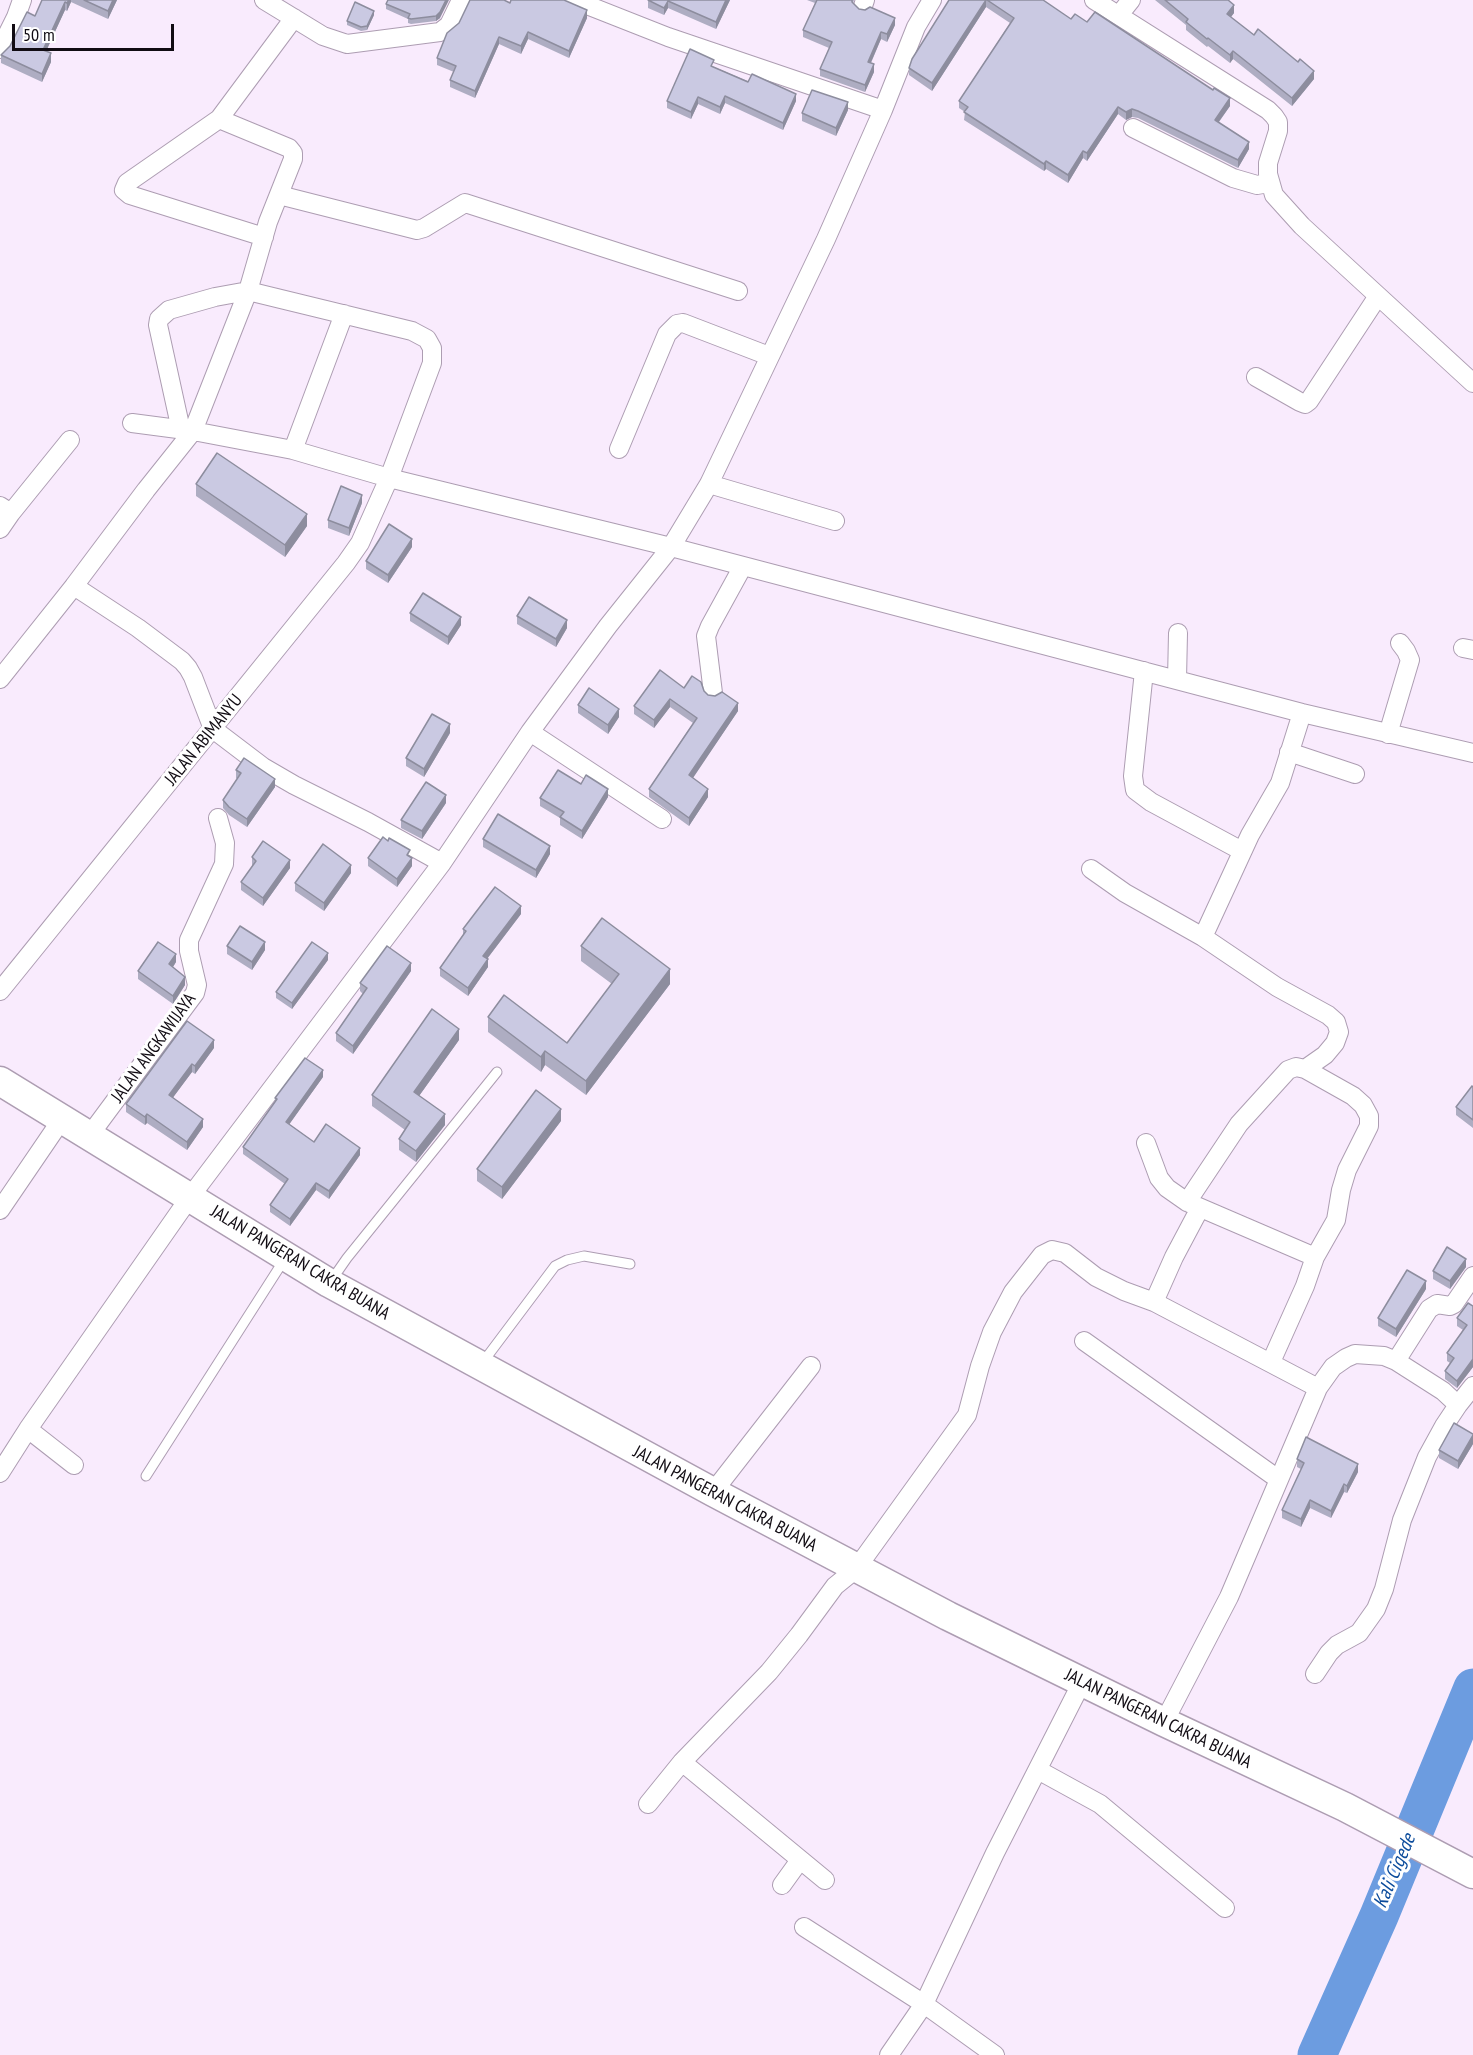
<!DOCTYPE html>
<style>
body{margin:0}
#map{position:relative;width:1473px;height:2055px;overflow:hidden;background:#f9ebfd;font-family:"PT Sans Narrow",sans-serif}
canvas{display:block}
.scale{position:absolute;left:12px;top:24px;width:162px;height:27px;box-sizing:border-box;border:3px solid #110c13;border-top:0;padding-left:8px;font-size:18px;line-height:21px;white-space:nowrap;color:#110c13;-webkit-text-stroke:4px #fff;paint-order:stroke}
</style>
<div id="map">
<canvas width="1473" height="2055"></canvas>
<div class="scale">50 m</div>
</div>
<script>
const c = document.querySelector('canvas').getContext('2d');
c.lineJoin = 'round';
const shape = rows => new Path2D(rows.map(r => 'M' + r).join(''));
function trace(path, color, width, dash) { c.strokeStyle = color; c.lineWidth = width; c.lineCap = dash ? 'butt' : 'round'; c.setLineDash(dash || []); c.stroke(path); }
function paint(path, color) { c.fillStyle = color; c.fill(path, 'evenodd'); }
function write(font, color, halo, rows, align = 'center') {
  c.font = font + ' "PT Sans Narrow",sans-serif'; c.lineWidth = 6; c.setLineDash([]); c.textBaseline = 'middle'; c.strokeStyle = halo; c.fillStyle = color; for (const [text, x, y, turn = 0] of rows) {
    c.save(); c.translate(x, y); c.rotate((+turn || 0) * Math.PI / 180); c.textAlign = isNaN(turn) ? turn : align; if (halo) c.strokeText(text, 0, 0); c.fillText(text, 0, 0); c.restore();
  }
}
trace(shape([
 [1317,2055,1379,1916,1473,1688]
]), '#6c9ce0', 39);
const service = shape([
 [331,1281,347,1258,497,1072],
 [483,1362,555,1266,567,1260,584,1256,630,1264],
 [146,1476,284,1260]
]);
const minor = shape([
 [264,0,323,36,347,44,440,32,449,25,461,0],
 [574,0,668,37,883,110],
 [1094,0,1268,110,1274,116,1278,122,1278,131,1268,163,1268,174,1274,195,1302,226,1473,383],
 [863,6,865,0],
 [1119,15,1131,0],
 [0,49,16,17,22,0],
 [1133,128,1233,178,1257,185,1269,183],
 [279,195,417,230,424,228,465,203,738,291],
 [264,237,130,195,124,190,127,183,219,119,294,18],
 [1256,377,1300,402,1305,404,1309,401,1378,296],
 [132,423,193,431,293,450,389,478,671,547,1302,713,1473,753],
 [619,449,667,334,677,324,683,323,769,356],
 [293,450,344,314],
 [709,484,835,521],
 [0,506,11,513,0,529],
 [11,513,70,440],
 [74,586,138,628,182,661,188,668,193,677,213,729,263,767,294,785,368,822,442,863],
 [1463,648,1473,650],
 [1144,671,1133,776,1135,790,1151,802,1242,851],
 [0,679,74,586,146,490,193,431,248,291,268,222,293,159,293,153,289,148,219,119],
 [1177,680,1178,633],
 [713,693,706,636,710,626,743,566],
 [530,732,662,819],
 [1388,734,1410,660,1406,651,1400,643],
 [1289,752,1355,774],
 [1091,869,1125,893,1203,937,1250,835,1280,783,1302,713],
 [1203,937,1277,987,1328,1015,1336,1022,1339,1032,1335,1043,1325,1055,1305,1069],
 [0,991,346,563,360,543,389,478,432,363,432,348,427,339,412,331,248,291,215,297,169,310,159,319,158,325,181,430],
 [89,1136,195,993,197,985,189,951,189,940,224,864,225,843,218,818],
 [1146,1143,1159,1178,1167,1188,1187,1202,1315,1257],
 [1187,1202,1239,1124,1288,1070,1296,1067,1305,1069,1353,1096,1363,1105,1369,1116,1369,1126,1347,1170,1341,1190,1336,1220,1315,1257,1305,1286,1271,1362],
 [0,1210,62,1119],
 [1154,1302,1174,1257,1200,1208],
 [1084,1341,1278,1479],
 [1458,1405,1473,1386],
 [28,1429,74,1465],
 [0,1473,28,1429,190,1197,442,863,530,732,608,626,671,547,709,484,826,239,883,110,916,27,932,0],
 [713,1492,811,1366],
 [1315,1674,1329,1653,1337,1645,1359,1633,1376,1609,1384,1589,1402,1520,1427,1457,1444,1426,1458,1405,1443,1391,1396,1361],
 [1164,1722,1229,1597,1318,1388,1333,1367,1346,1358,1355,1354,1384,1356,1396,1361,1429,1309,1437,1304,1450,1306,1454,1304,1473,1276],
 [682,1762,825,1880],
 [1038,1770,1100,1804,1225,1908],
 [648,1804,682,1762,769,1672,799,1635,835,1586,856,1569,967,1415,980,1366,992,1332,1013,1292,1042,1255,1052,1250,1065,1253,1096,1277,1124,1291,1154,1302,1318,1388],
 [782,1885,800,1860],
 [804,1927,924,2004,995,2055],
 [889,2055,924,2004,995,1853,1082,1682]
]);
const primary = shape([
 [0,1081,329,1283,713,1492,948,1616,1164,1722,1345,1807,1473,1874]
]);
trace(service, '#ad9db2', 11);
trace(minor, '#ad9db2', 20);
trace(primary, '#ad9db2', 31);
trace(service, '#fff', 9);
trace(minor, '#fff', 18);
trace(primary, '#fff', 28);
paint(shape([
 [42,0,117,0,108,19,71,2,67,11,65,10,46,51,51,62,42,82,1,63,1,55,10,46,35,16],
 [388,0,440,18,436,21,411,24,408,23,408,19,386,9,386,4],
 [648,0,730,0,716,29,668,8,664,15,648,8],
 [807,0,854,0,853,3,859,9,895,25,887,42,881,39,871,63,874,72,865,92,820,76,820,69,829,48,803,37,803,30,815,3],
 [949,0,1043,0,1071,19,1087,22,1230,106,1219,122,1249,149,1238,168,1138,118,1132,117,1126,120,1118,114,1087,161,1083,158,1068,183,1046,169,1044,171,964,120,965,112,959,108,959,101,1010,23,986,7,932,91,909,75,909,68],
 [1155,0,1228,0,1234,13,1231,17,1254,35,1314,79,1292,106,1233,59,1230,63,1208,46,1207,47,1186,30,1186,25],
 [510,3,587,18,569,58,528,39,521,54,499,44,475,98,450,87,450,80,454,72,437,65,437,58],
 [374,15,367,30,361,31,347,25,347,21],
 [714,67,796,101,783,130,725,103,720,114,698,104,691,119,667,108,667,101],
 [848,110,836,136,802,121,802,113],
 [196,484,307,526,285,557,196,496],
 [362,503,349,536,328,528,328,520],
 [412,547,388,583,366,569,366,561],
 [410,613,461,625,448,645,410,621],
 [517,616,567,628,556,647,517,624],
 [684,688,704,691,708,695,738,711,692,778,708,797,689,826,649,797,649,789,693,723,670,707,654,728,634,714,634,706],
 [578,705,619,717,608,734,578,713],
 [450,733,424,777,406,766,406,758],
 [236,770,275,787,247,827,229,815,223,808,223,800,237,779,236,778],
 [581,784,608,797,582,839,560,825,560,818,540,806,540,798],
 [446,803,422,839,401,828,401,820],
 [483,839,550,854,536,878,483,847],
 [252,857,290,868,263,906,241,890,241,882,253,866,252,865],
 [410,857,412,866,397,887,368,866,368,858],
 [351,873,324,911,295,891,295,883],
 [521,914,487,959,488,967,468,996,440,976,440,968,463,935,463,929],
 [227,946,265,950,252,970,227,954],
 [581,946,670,984,586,1095,545,1065,541,1072,488,1032,488,1017,567,1043,612,984,581,961],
 [328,960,292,1009,276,998,276,992],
 [176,962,173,967,185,985,173,1004,138,979,138,971],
 [411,971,353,1054,336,1041,336,1033,363,994,360,991,360,983],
 [459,1040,419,1096,445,1125,416,1162,399,1150,399,1139,405,1130,372,1106,372,1095],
 [214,1048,195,1074,192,1072,173,1097,203,1127,187,1150,147,1123,145,1125,126,1112,126,1104],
 [323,1077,289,1124,314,1142,360,1155,329,1199,316,1190,290,1226,270,1212,270,1205,285,1184,243,1154,243,1147,275,1102,275,1098],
 [1473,1087,1473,1128,1456,1115,1456,1107],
 [561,1121,502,1199,477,1181,477,1169],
 [1466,1267,1450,1289,1433,1279,1433,1271],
 [1426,1289,1396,1337,1378,1326,1378,1318],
 [1473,1306,1473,1367,1457,1388,1445,1379,1445,1371,1450,1363,1447,1361,1447,1353,1463,1330,1457,1326,1457,1318],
 [1473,1434,1473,1444,1458,1469,1439,1458,1439,1450],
 [1297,1459,1358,1472,1347,1493,1344,1492,1331,1518,1310,1508,1301,1527,1282,1518,1282,1510,1301,1469,1297,1467]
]), '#aeadc2');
paint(shape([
 [69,0,71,0,71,2,67,11,67,3],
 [113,0,117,0,108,19,108,11],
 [446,0,449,0,440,18,436,21,436,16],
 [726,0,730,0,716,29,716,22],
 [986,0,986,7,932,91,932,83],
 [668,1,668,8,664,15,664,8],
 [65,2,65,10,43,58,43,50],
 [1234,5,1234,13,1227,22,1227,14],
 [587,10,587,18,569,58,569,51],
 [374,11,374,15,367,30,367,26],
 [895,18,895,25,887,42,887,34],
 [528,32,528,39,521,54,521,46],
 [881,32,881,39,868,69,868,62],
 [499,37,499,44,475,98,475,91],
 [1233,51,1233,59,1230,63,1230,55],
 [51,53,51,62,42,82,42,74],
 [874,64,874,72,865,92,865,85],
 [1314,71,1314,79,1292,106,1292,98],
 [796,94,796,101,783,130,783,123],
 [725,96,725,103,720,114,720,107],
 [698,97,698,104,691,119,691,112],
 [1230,98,1230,106,1215,127,1215,120],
 [848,102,848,110,836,136,836,128],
 [1118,107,1118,114,1087,161,1087,153],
 [1132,109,1132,117,1126,120,1126,112],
 [1249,142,1249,149,1238,168,1238,160],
 [1083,151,1083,158,1068,183,1068,175],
 [1046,161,1046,169,1044,171,1044,164],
 [362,495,362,503,349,536,349,528],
 [307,514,307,526,285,557,285,545],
 [412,539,412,547,388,583,388,575],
 [461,617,461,625,448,645,448,637],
 [567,620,567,628,556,647,556,639],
 [670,699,670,707,654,728,654,720],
 [738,703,738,711,689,784,689,775],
 [619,709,619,717,608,734,608,725],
 [450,724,450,733,424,777,424,769],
 [275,779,275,787,247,827,247,819],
 [608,789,608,797,582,839,582,831],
 [708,789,708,797,689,826,689,818],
 [446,795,446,803,422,839,422,831],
 [550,846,550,854,536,878,536,870],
 [412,858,412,866,397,887,397,879],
 [290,860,290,868,263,906,263,898],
 [351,865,351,873,324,911,324,903],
 [521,906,521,914,483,964,483,956],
 [265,942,265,950,252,970,252,962],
 [328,953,328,960,292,1009,292,1003],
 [176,954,176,962,169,973,169,964],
 [488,959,488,967,468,996,468,988],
 [411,963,411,971,353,1054,353,1046],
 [670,969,670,984,586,1095,586,1081],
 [185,977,185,985,173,1004,173,996],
 [459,1029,459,1040,414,1103,414,1092],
 [214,1040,214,1048,195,1074,195,1066],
 [545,1051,545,1065,541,1072,541,1057],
 [192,1064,192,1072,169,1103,169,1095],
 [323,1070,323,1077,286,1129,286,1122],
 [561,1109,561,1121,502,1199,502,1187],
 [147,1114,147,1123,145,1125,145,1117],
 [445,1114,445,1125,416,1162,416,1151],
 [203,1119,203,1127,187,1150,187,1142],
 [360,1148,360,1155,329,1199,329,1191],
 [316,1183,316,1190,290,1226,290,1219],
 [1466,1259,1466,1267,1450,1289,1450,1281],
 [1426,1281,1426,1289,1396,1337,1396,1329],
 [1473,1359,1473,1367,1457,1388,1457,1381],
 [1473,1435,1473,1444,1458,1469,1458,1461],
 [1358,1464,1358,1472,1347,1493,1347,1486],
 [1344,1484,1344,1492,1331,1518,1331,1511],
 [1310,1500,1310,1508,1301,1527,1301,1519]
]), '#8d8d9e');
const building = shape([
 [42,0,69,0,67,3,65,2,43,50,51,53,42,74,1,55,10,46,27,12,35,16,42,0],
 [84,0,113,0,108,11,84,0],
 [388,0,446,0,440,12,436,16,411,19,408,18,410,14,386,4,388,0],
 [470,0,504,0,510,3,511,0,564,0,587,10,569,51,528,32,521,46,499,37,475,91,450,80,456,66,437,58,447,33,459,23,470,0],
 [648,0,726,0,716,22,668,1,664,8,648,0],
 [817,0,852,0,852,2,859,9,865,10,870,7,895,18,887,34,881,32,868,62,874,64,865,85,820,69,832,42,803,30,817,0],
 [949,0,986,0,932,83,909,68,912,59,949,0],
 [987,0,1043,0,1071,19,1075,14,1087,22,1095,12,1213,90,1214,88,1230,98,1215,120,1249,142,1238,160,1138,111,1132,109,1126,112,1118,107,1087,153,1083,151,1068,175,1046,161,1044,164,964,112,968,107,959,101,1014,18,987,0],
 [1165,0,1228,0,1234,5,1227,14,1254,35,1258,29,1298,62,1300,59,1314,71,1292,98,1233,51,1230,55,1208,38,1207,39,1186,22,1188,19,1165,0],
 [355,2,374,11,367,26,361,27,347,21,355,2],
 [690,49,714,60,711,66,748,82,752,74,796,94,783,123,725,96,720,107,698,97,691,112,667,101,690,49],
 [812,90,848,102,836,128,802,113,812,90],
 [217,453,307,514,285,545,196,484,217,453],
 [341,486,362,495,349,528,328,520,341,486],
 [389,524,412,539,388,575,366,561,389,524],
 [423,593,461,617,448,637,410,613,423,593],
 [529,597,567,620,556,639,517,616,529,597],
 [660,670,684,688,692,676,701,682,704,691,708,695,715,696,722,692,738,703,689,775,708,789,689,818,649,789,697,718,670,699,654,720,634,706,660,670],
 [589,688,619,709,608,725,578,705,589,688],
 [432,714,450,724,424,769,406,758,432,714],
 [244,758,275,779,247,819,229,807,223,800,241,773,236,770,244,758],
 [558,770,581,784,586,775,608,789,582,831,560,817,564,812,540,798,558,770],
 [426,782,446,795,422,831,401,820,426,782],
 [498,814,550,846,536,870,483,839,498,814],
 [383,837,388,841,389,838,410,850,407,855,412,858,397,879,368,858,383,837],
 [263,841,290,860,263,898,241,882,256,861,252,857,263,841],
 [323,844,351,865,324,903,295,883,323,844],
 [495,887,521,906,483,956,488,959,468,988,440,968,466,931,463,929,495,887],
 [602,918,670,969,586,1081,545,1051,541,1057,488,1017,504,995,567,1043,619,974,581,946,602,918],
 [240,926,265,942,252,962,227,946,240,926],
 [158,942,176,954,169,964,185,977,173,996,138,971,158,942],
 [312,942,328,953,292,1003,276,992,312,942],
 [387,946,411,963,353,1046,336,1033,367,988,360,983,387,946],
 [432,1009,459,1029,414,1092,445,1114,416,1151,399,1139,410,1122,372,1095,432,1009],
 [187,1021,214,1040,195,1066,192,1064,169,1095,203,1119,187,1142,147,1114,145,1117,126,1104,187,1021],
 [305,1058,323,1070,286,1122,314,1142,326,1124,360,1148,329,1191,316,1183,290,1219,270,1205,288,1179,243,1147,277,1099,275,1098,305,1058],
 [1472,1086,1473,1087,1473,1120,1456,1107,1472,1086],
 [536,1090,561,1109,502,1187,477,1169,536,1090],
 [1447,1247,1466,1259,1450,1281,1433,1271,1447,1247],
 [1407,1270,1426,1281,1396,1329,1378,1318,1407,1270],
 [1468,1303,1473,1306,1473,1359,1457,1381,1445,1371,1454,1358,1447,1353,1467,1325,1457,1318,1468,1303],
 [1454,1423,1473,1434,1473,1435,1458,1461,1439,1450,1454,1423],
 [1306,1437,1358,1464,1347,1486,1344,1484,1331,1511,1310,1500,1301,1519,1282,1510,1304,1463,1297,1459,1306,1437]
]);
paint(building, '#cac9e2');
trace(building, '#8d8d9e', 1.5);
write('18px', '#110c13', '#fff', [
 ["JALAN ABIMANYU",204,740,-51],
 ["JALAN ANGKAWIJAYA",154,1048,-54],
 ["JALAN PANGERAN CAKRA BUANA",300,1263,31],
 ["JALAN PANGERAN CAKRA BUANA",725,1499,28],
 ["JALAN PANGERAN CAKRA BUANA",1158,1719,26]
]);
write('italic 20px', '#0c4c9c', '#fff', [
 ["Kali Cigede",1395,1871,-67]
]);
</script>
